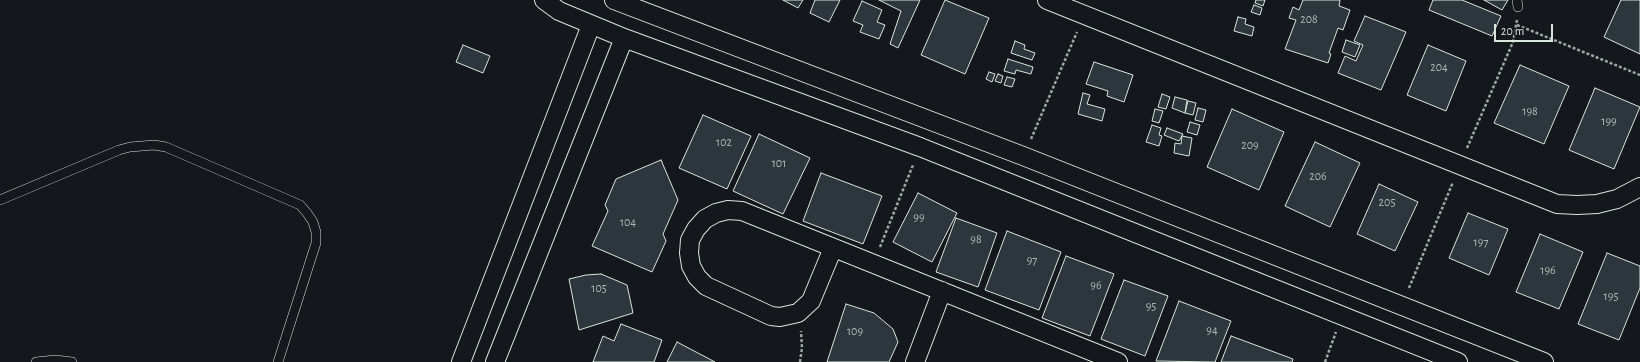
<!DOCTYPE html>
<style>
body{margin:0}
#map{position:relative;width:1640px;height:362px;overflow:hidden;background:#14181c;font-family:"Alegreya Sans",sans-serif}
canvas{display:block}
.scale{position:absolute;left:1494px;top:24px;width:59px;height:18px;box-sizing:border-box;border:2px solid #d8e6dc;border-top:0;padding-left:5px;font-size:12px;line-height:14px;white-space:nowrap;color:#d8e6dc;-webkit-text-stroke:3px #14181c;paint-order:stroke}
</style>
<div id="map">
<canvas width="1640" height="362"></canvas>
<div class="scale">20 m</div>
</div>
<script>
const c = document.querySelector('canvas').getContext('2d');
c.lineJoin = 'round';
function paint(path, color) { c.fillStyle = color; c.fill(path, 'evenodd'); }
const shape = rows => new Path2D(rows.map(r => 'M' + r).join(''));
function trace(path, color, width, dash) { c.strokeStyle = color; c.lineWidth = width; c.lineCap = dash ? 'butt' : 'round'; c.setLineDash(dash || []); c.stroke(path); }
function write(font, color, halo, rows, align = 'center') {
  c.font = font + ' "Alegreya Sans",sans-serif'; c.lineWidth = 3; c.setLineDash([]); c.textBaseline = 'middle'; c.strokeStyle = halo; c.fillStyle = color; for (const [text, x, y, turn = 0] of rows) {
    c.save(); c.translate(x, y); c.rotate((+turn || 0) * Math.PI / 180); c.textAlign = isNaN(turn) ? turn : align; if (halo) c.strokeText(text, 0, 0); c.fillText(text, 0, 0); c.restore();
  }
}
const building = shape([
 [783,0,803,0,798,8,783,0],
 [815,0,840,0,829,22,810,13,815,0],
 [879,0,920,0,898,48,890,44,901,11,879,0],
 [945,0,989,18,965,74,921,55,945,0],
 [1256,0,1265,0,1263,6,1255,3,1256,0],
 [1303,0,1340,0,1339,6,1350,10,1343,30,1338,28,1329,53,1331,54,1328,63,1285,49,1296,20,1289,18,1293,7,1299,10,1303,0],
 [1433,0,1462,0,1501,16,1492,36,1429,10,1433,0],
 [1484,0,1508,0,1502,10,1484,0],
 [1621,0,1640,0,1640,54,1604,37,1621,0],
 [862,1,882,10,877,22,885,25,879,39,860,32,863,25,853,21,862,1],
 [1254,5,1262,8,1260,15,1251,12,1254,5],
 [1365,16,1406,32,1381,90,1338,73,1345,56,1356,61,1363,45,1354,41,1365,16],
 [1238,17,1246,19,1245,24,1254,27,1252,36,1234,31,1238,17],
 [1346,40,1360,45,1355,57,1342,52,1346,40],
 [1015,41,1025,45,1024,49,1035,53,1032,60,1011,53,1015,41],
 [463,45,490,56,483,73,456,62,463,45],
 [1428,45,1466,61,1446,111,1407,95,1428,45],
 [1008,59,1033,67,1031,74,1016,70,1015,74,1004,71,1008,59],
 [1094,62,1133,75,1124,102,1107,96,1108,91,1086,84,1094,62],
 [1520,65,1569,86,1544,144,1494,123,1520,65],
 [989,72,995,74,992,82,986,79,989,72],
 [998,74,1003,76,1001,83,995,81,998,74],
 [1007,77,1015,79,1012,87,1004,85,1007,77],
 [1595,88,1640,107,1614,169,1569,150,1595,88],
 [1083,93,1090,95,1087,104,1105,109,1102,121,1078,114,1083,93],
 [1162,94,1170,97,1166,109,1158,107,1162,94],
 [1175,97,1187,100,1185,113,1172,108,1175,97],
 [1188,101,1196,103,1193,115,1185,113,1188,101],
 [1198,108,1206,110,1203,122,1195,120,1198,108],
 [1155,109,1163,111,1159,123,1152,121,1155,109],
 [1232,109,1284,132,1259,190,1207,167,1232,109],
 [703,115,751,136,727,189,679,168,703,115],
 [1190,122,1200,125,1197,135,1187,132,1190,122],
 [1152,125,1161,128,1159,135,1162,136,1159,146,1146,142,1152,125],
 [1167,128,1183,134,1179,141,1164,135,1167,128],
 [759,134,810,158,783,214,733,191,759,134],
 [1182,136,1192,138,1189,156,1174,153,1175,143,1181,144,1182,136],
 [1315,142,1360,163,1330,227,1285,206,1315,142],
 [661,160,678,200,663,234,666,241,652,272,592,246,608,211,605,205,616,179,661,160],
 [821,173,882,196,863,244,803,221,821,173],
 [1379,184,1418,202,1395,251,1357,234,1379,184],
 [918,193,957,213,932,262,893,242,918,193],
 [1468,213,1508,229,1489,275,1449,258,1468,213],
 [956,218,997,233,978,287,936,272,956,218],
 [1007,231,1061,252,1039,310,985,290,1007,231],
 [1540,234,1583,252,1559,309,1516,292,1540,234],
 [1607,253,1640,266,1640,288,1619,340,1578,324,1607,253],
 [1066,256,1114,274,1090,336,1042,318,1066,256],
 [601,274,627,285,633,313,579,330,569,279,586,275,601,274],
 [1124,280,1168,296,1145,356,1101,339,1124,280],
 [1179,301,1231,321,1215,362,1156,361,1179,301],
 [846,304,874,313,893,329,898,342,889,362,827,362,846,304],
 [621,324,662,340,654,362,593,362,603,336,614,341,621,324],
 [1231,336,1293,359,1292,362,1221,362,1231,336],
 [677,342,715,362,667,362,677,342]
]);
paint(building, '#2c363c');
trace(building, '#d8e6dc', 1);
const service = shape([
 [1517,0,1518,7],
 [0,200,119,150,130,147,154,145,166,147,300,205,307,213,313,222,316,232,316,243,278,362],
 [36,362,55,360,72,362]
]);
const minor = shape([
 [544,0,559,11,624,38,920,147,1458,362],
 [614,0,1023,156,1544,362],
 [1047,0,1557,204,1577,205,1597,204,1617,199,1640,187],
 [833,248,811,301,798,313,780,317,771,316,706,286,697,277,691,266,689,253,690,240,696,229,705,219,716,213,728,210,742,211,1118,362],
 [461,362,591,25],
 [495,362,624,38],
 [915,362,942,291]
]);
trace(service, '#d8e6dc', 10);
trace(minor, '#d8e6dc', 20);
trace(shape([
 [1517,25,1640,75],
 [1031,139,1077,32],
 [1467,148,1513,42,1517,20],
 [880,247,913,165],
 [1409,288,1453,182],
 [800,362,802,348,801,331],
 [1325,362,1336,332]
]), '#9da8a2', 2.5, [3, 2]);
trace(service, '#14181c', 9);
trace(minor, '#14181c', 18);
write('12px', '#adbab4', null, [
 ["208",1309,19],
 ["204",1439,67],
 ["198",1530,111],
 ["199",1609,121],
 ["102",724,142],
 ["209",1250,145],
 ["101",779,163],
 ["206",1318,176],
 ["205",1387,202],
 ["99",919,217],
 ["104",628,222],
 ["98",976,239],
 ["197",1481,242],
 ["97",1032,260],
 ["196",1548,270],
 ["96",1096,285],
 ["105",599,288],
 ["195",1611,296],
 ["95",1151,306],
 ["94",1212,330],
 ["109",855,331]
]);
</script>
